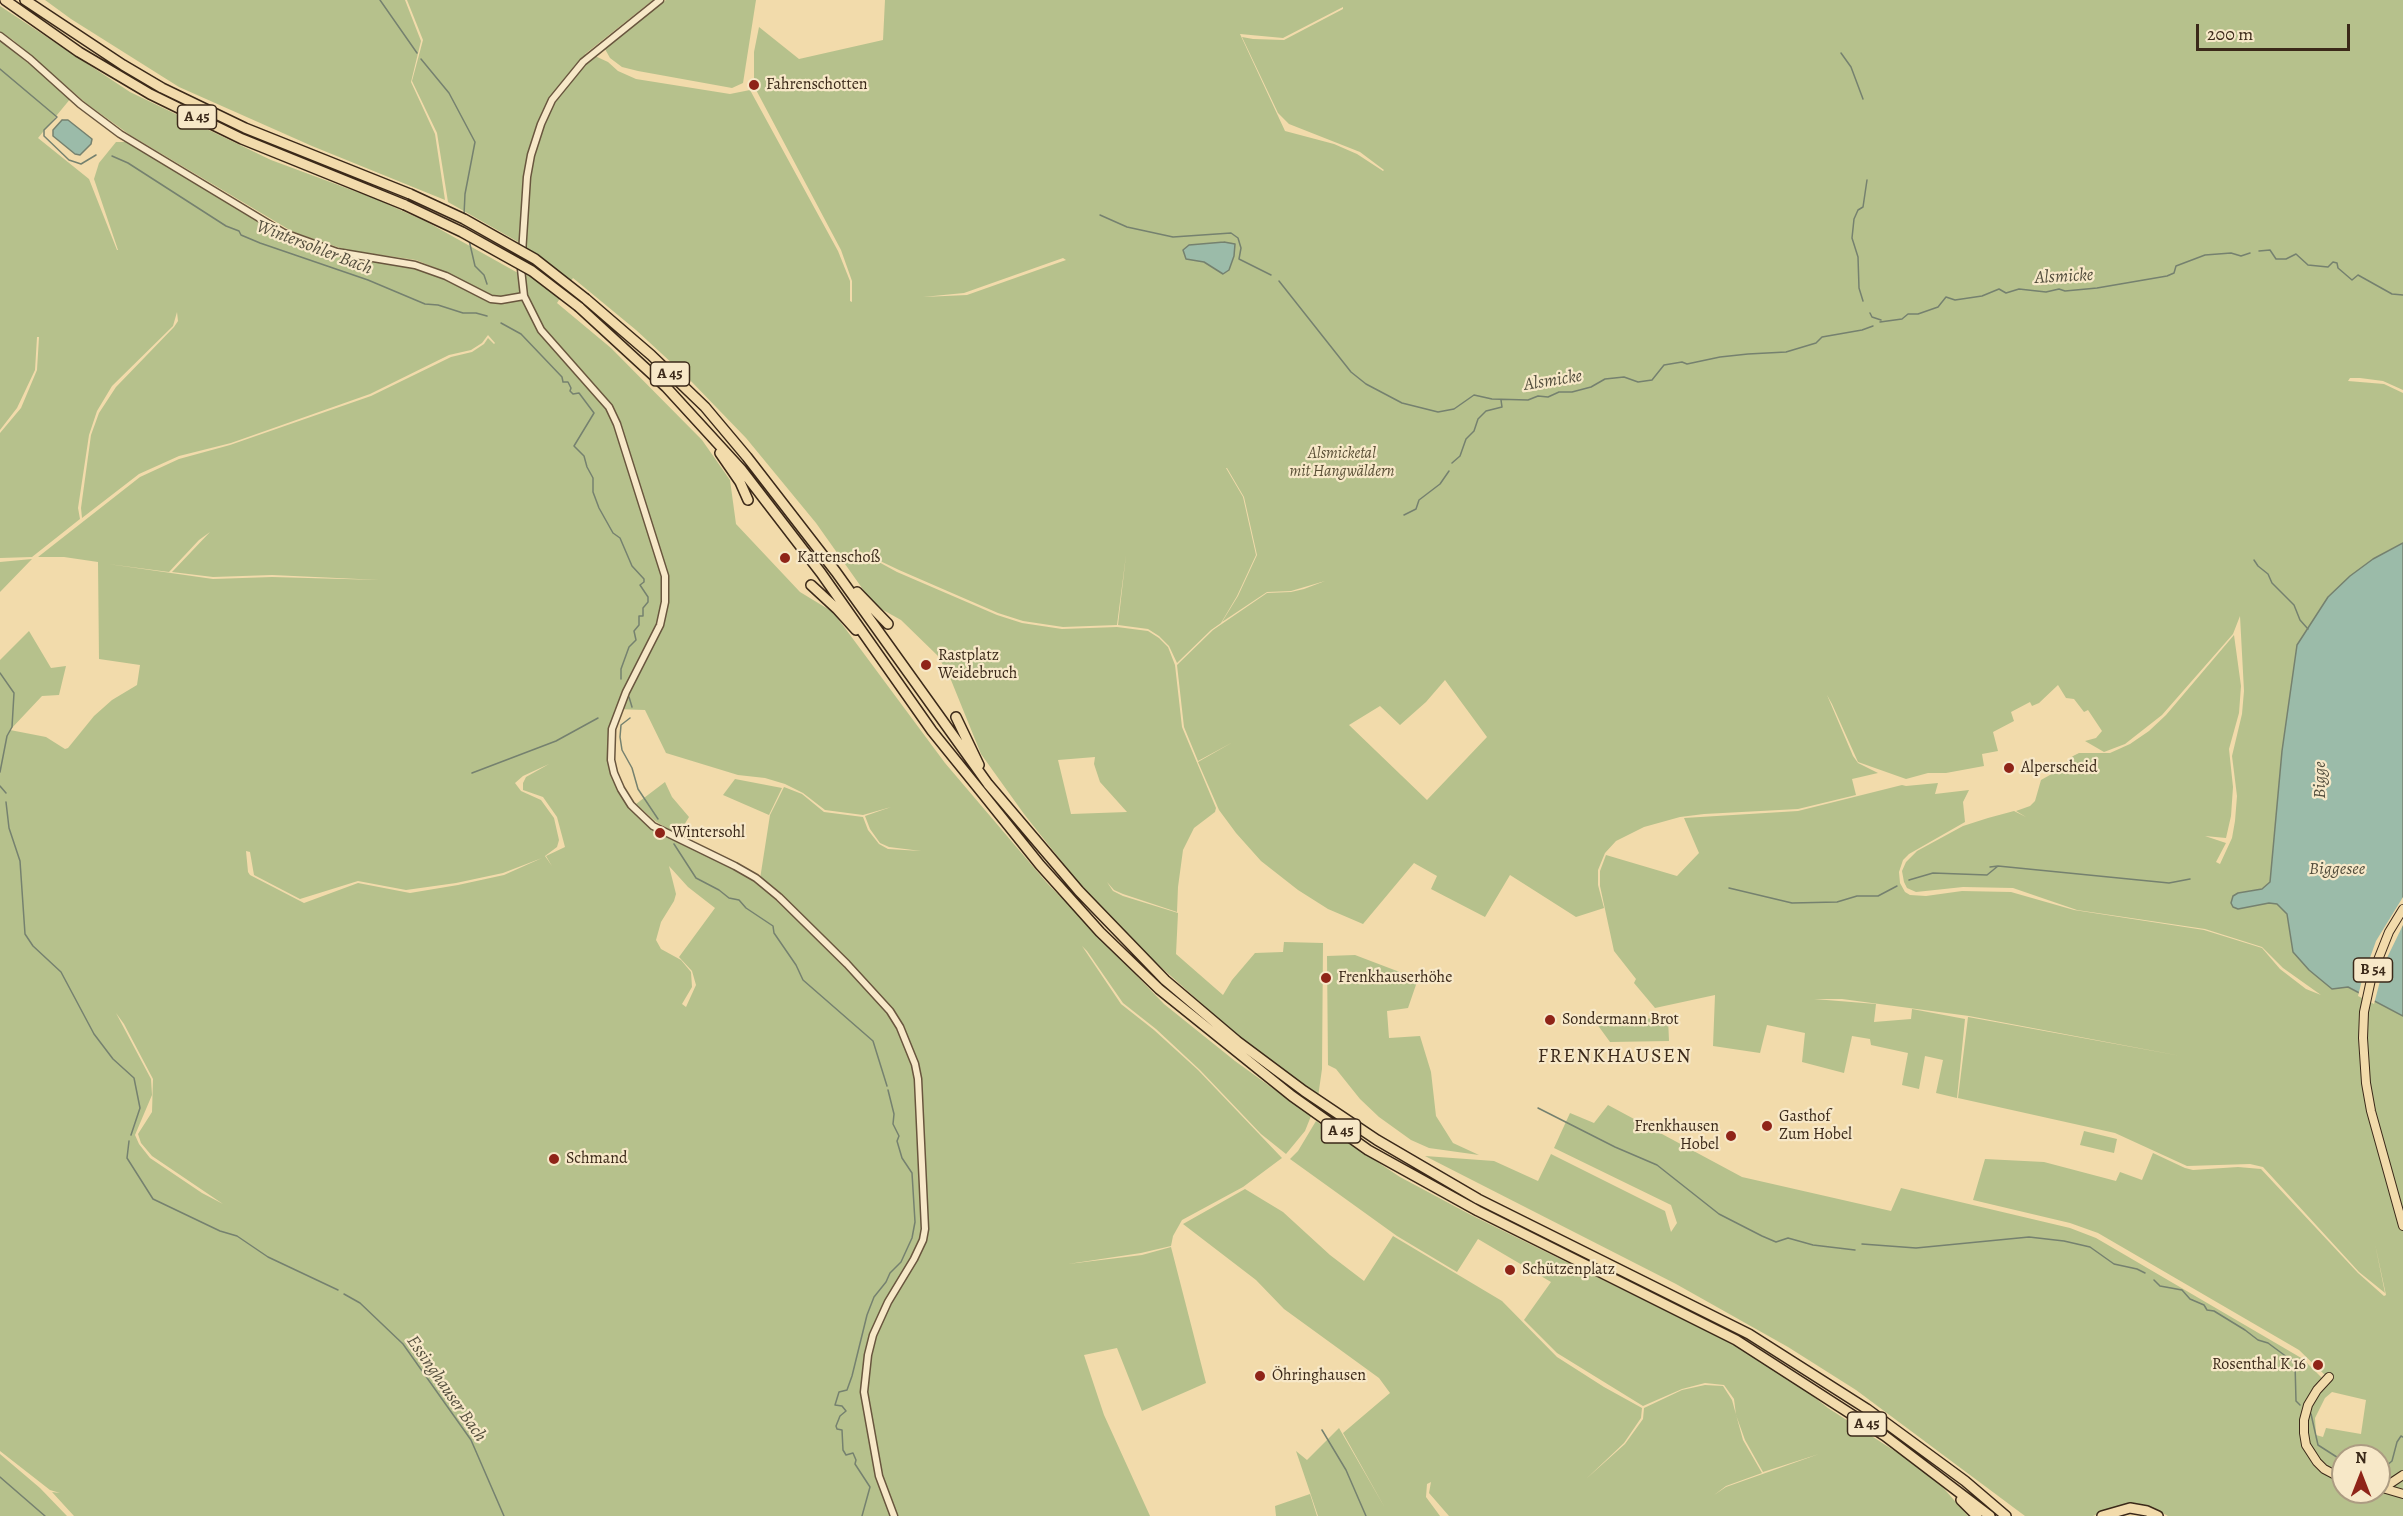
<!DOCTYPE html>
<meta charset="utf-8">
<style>
body{margin:0}
#map{position:relative;width:2403px;height:1516px;overflow:hidden;background:#f2dbab;font-family:Alegreya,serif}
canvas{display:block}
.north{position:absolute;left:2331px;top:1444px;width:60px;height:60px;box-sizing:border-box;background:#f7e8c8;border:2px solid #ac9c82;border-radius:50%;rotate:0deg;font-size:16px;font-weight:700;line-height:24px;text-align:center;color:#3b2919}
.north::after{content:'';display:block;margin:auto;width:21px;height:27px;background:#8f2418;clip-path:polygon(50% 0,100% 100%,50% 72%,0 100%)}
.scale{position:absolute;left:2196px;top:24px;width:154px;height:27px;box-sizing:border-box;border:3px solid #3b2919;border-top:0;padding-left:8px;font-size:18px;line-height:21px;white-space:nowrap;color:#3b2919;-webkit-text-stroke:4px #f7e8c8;paint-order:stroke}
</style>
<div id="map">
<canvas width="2403" height="1516"></canvas>
<div class="north">N</div>
<div class="scale">200 m</div>
</div>
<script>
const c = document.querySelector('canvas').getContext('2d');
c.lineJoin = 'round';
function paint(path, color) { c.fillStyle = color; c.fill(path, 'evenodd'); }
const shape = rows => new Path2D(rows.map(r => 'M' + r).join(''));
function trace(path, color, width, dash) { c.strokeStyle = color; c.lineWidth = width; c.lineCap = dash ? 'butt' : 'round'; c.setLineDash(dash || []); c.stroke(path); }
function write(font, color, halo, rows, align = 'center') {
  c.font = font + ' Alegreya,serif'; c.lineWidth = 4.5; c.setLineDash([]); c.textBaseline = 'middle'; c.strokeStyle = halo; c.fillStyle = color; for (const [text, x, y, turn = 0] of rows) {
    c.save(); c.translate(x, y); c.rotate((+turn || 0) * Math.PI / 180); c.textAlign = isNaN(turn) ? turn : align; if (halo) c.strokeText(text, 0, 0); c.fillText(text, 0, 0); c.restore();
  }
}
paint(shape([
 [45,0,405,0,421,41,411,82,435,134,445,200,312,146,179,87,71,19],
 [407,0,653,0,585,54,591,60,595,56,608,62,618,71,636,79,730,94,750,90,838,251,850,281,850,301,852,302,852,281,841,250,754,86,754,52,759,27,799,59,883,40,885,0,2403,0,2403,390,2383,381,2360,378,2350,378,2348,381,2384,384,2403,393,2403,543,2373,559,2282,751,2270,882,2262,889,2238,893,2233,896,2277,904,2281,907,2287,914,2293,952,2340,987,2347,987,2403,1016,2403,1516,2168,1516,2155,1509,2140,1506,2120,1506,2093,1516,2025,1516,1856,1390,1788,1347,1676,1284,1425,1156,1494,1161,1538,1181,1551,1154,1665,1211,1671,1232,1677,1223,1671,1205,1554,1148,1570,1113,1594,1123,1608,1105,1742,1177,1891,1211,1901,1188,2070,1228,2096,1238,2303,1359,2323,1379,2327,1377,2299,1350,2098,1233,2070,1223,1973,1200,1985,1159,2044,1162,2116,1181,2120,1172,2142,1180,2153,1153,2185,1168,2193,1170,2238,1167,2261,1169,2358,1273,2384,1296,2386,1295,2375,1244,2385,1293,2359,1272,2263,1167,2250,1164,2187,1166,2115,1133,1958,1098,1968,1017,2181,1056,1969,1016,1842,999,1814,999,1876,1004,1874,1022,1911,1019,1912,1009,1965,1019,1957,1098,1936,1093,1943,1060,1925,1056,1919,1089,1902,1085,1908,1053,1871,1045,1870,1039,1852,1036,1844,1073,1802,1062,1805,1033,1767,1025,1760,1053,1713,1046,1715,995,1655,1008,1634,983,1636,979,1614,951,1600,886,1600,871,1606,855,1677,876,1699,853,1684,818,1798,811,1902,785,1906,786,1938,783,1935,794,1969,790,1963,802,1965,822,1909,854,1903,860,1899,872,1900,883,1905,892,1910,895,1926,896,1962,891,2011,892,2074,910,2204,930,2262,948,2280,969,2306,989,2321,995,2283,968,2262,947,2205,929,2077,910,2013,888,1963,887,1916,892,1907,888,1904,882,1902,871,1906,862,1917,851,1963,826,1988,818,2014,811,2026,817,2016,811,2030,806,2035,801,2041,780,2057,771,2073,756,2079,753,2110,753,2130,744,2149,731,2166,715,2234,635,2241,686,2239,713,2229,749,2233,787,2231,816,2226,838,2205,836,2226,843,2216,862,2220,864,2232,838,2235,821,2237,796,2232,756,2242,714,2244,691,2240,616,2233,634,2162,715,2125,744,2104,752,2085,741,2096,738,2102,731,2088,710,2084,712,2074,699,2066,698,2058,685,2039,703,2032,706,2030,702,2011,712,2014,721,1993,732,1998,751,1982,754,1984,766,1946,773,1928,773,1906,779,1858,762,1832,704,1827,695,1853,756,1858,763,1878,773,1852,779,1856,795,1798,809,1704,814,1680,817,1644,827,1616,841,1605,853,1598,870,1598,885,1604,908,1576,917,1510,875,1485,917,1431,889,1437,876,1414,863,1363,924,1328,909,1298,890,1261,861,1236,833,1219,810,1198,762,1233,742,1198,761,1184,727,1177,665,1213,630,1267,593,1291,592,1304,589,1325,581,1291,591,1267,592,1222,622,1238,596,1257,555,1244,497,1227,468,1226,468,1243,497,1256,555,1237,596,1221,623,1211,630,1177,663,1169,646,1159,636,1148,629,1118,625,1126,555,1117,625,1063,627,1023,621,998,613,899,570,855,549,897,572,997,615,1022,623,1062,629,1117,627,1148,631,1159,638,1168,647,1175,665,1182,727,1216,808,1215,812,1194,828,1183,850,1178,887,1177,912,1123,894,1114,890,1107,882,1113,891,1123,896,1178,913,1176,954,1223,995,1232,980,1255,953,1283,952,1284,942,1323,943,1322,1069,1318,1097,1240,1038,1143,951,1081,886,1024,814,981,754,951,680,938,656,901,620,874,605,816,523,746,438,687,377,636,330,573,278,557,303,611,348,702,440,730,480,736,524,800,592,833,612,945,763,1047,883,1164,1004,1235,1061,1311,1116,1305,1131,1286,1154,1261,1134,1200,1070,1156,1029,1123,1003,1087,951,1082,946,1121,1004,1154,1030,1198,1070,1282,1158,1243,1187,1182,1220,1173,1236,1171,1246,1141,1253,1068,1264,1142,1255,1171,1247,1206,1383,1142,1411,1117,1348,1084,1355,1104,1415,1150,1516,74,1516,52,1492,60,1493,50,1490,0,1451,0,660,29,631,51,668,66,666,59,695,42,696,10,730,46,737,65,749,68,748,94,716,112,700,137,685,140,665,99,659,98,562,64,557,38,557,140,477,179,459,230,445,371,396,451,357,472,352,484,344,488,338,494,344,495,343,488,335,482,343,471,350,449,355,370,394,231,443,179,456,139,474,82,518,81,508,91,435,99,413,116,387,174,327,178,321,177,312,173,326,112,386,97,411,89,435,78,508,80,519,32,557,0,558,0,433,21,408,37,370,39,337,37,337,35,370,17,408,0,430,0,40,71,98,38,138,89,179,117,250,118,250,94,179,99,163,116,142,126,142,292,240,322,252,414,267,441,276,443,271,416,260,346,250,293,232,130,135,87,104,13,40,0,32,0,6,130,92,271,160,376,199,427,222,518,273,520,243,448,202,437,133,412,81,423,40],
 [1343,7,1343,9,1284,40,1253,39,1242,37,1278,113,1289,124,1360,152,1384,170,1383,171,1357,154,1334,144,1285,131,1240,34,1283,38],
 [1063,258,1066,260,967,295,923,297,964,293],
 [210,532,172,572,213,577,272,575,380,580,272,577,213,579,108,564,169,572,199,540],
 [1445,680,1487,737,1427,800,1349,725,1380,706,1400,725,1426,702],
 [615,709,645,710,666,753,738,775,765,778,785,784,803,793,825,810,863,815,891,807,865,816,870,829,880,843,889,847,921,851,888,849,879,844,868,830,863,817,824,812,802,794,784,787,770,815,760,879,839,959,758,883,733,867,650,827,628,806,611,774,607,744],
 [1095,757,1094,764,1100,782,1127,812,1071,814,1058,760],
 [549,764,526,777,523,783,523,790,543,797,557,817,565,847,546,856,552,866,545,856,557,847,559,840,554,818,541,800,521,791,515,783,523,776],
 [246,851,250,852,254,875,300,899,358,881,406,890,456,883,503,873,542,858,504,875,458,885,410,893,358,883,304,903,250,875,248,872],
 [669,866,688,887,715,908,679,957,692,971,696,985,686,1007,682,1004,692,987,691,972,681,960,661,949,656,940,661,922,674,901,676,894],
 [116,1013,124,1024,153,1079,152,1112,138,1134,141,1143,152,1156,223,1204,202,1193,150,1158,139,1144,135,1135,152,1095,151,1079],
 [2332,1392,2366,1400,2361,1434,2326,1428,2323,1437,2316,1435,2315,1418,2325,1398],
 [2343,1456,2379,1456,2379,1492,2343,1492],
 [666,0,756,0,743,83,732,88,638,71,622,67,610,58,605,49,632,25],
 [32,559,0,592,0,562],
 [735,779,782,788,769,815,723,795],
 [665,782,672,797,689,817,678,835,655,821,636,804],
 [1355,955,1418,979,1408,1008,1387,1011,1389,1038,1420,1036,1431,1072,1436,1116,1453,1143,1479,1155,1429,1148,1411,1140,1379,1117,1360,1099,1336,1069,1328,1065,1327,956],
 [1668,1018,1669,1041,1610,1042,1594,1020],
 [1316,1121,1400,1177,1471,1215,1731,1343,1799,1385,1828,1408,1932,1475,1968,1516,1449,1516,1429,1493,1431,1482,1427,1484,1426,1497,1440,1516,1318,1516,1296,1451,1307,1460,1339,1428,1385,1508,1343,1433,1390,1393,1379,1378,1284,1309,1256,1280,1183,1224,1245,1189,1283,1212,1330,1255,1364,1281,1393,1236,1502,1301,1557,1357,1604,1387,1642,1408,1641,1418,1624,1443,1586,1479,1625,1444,1643,1419,1644,1408,1682,1390,1705,1385,1723,1386,1732,1400,1743,1440,1762,1473,1726,1486,1714,1495,1726,1487,1819,1454,1763,1472,1745,1440,1736,1415,1734,1399,1724,1385,1705,1383,1682,1389,1643,1406,1557,1353,1524,1320,1551,1282,1478,1239,1457,1272,1397,1236,1290,1159,1298,1151],
 [2084,1131,2117,1139,2114,1153,2080,1145],
 [0,1454,40,1488,67,1516,0,1516],
 [1310,1494,1317,1516,1276,1516,1275,1506]
]), '#b6c18c');
const water = shape([
 [62,120,68,120,92,139,91,144,80,155,75,154,53,136,53,130,62,120],
 [1224,242,1235,244,1234,256,1229,270,1223,274,1204,262,1186,259,1183,250,1189,245,1224,242],
 [2403,543,2403,1016,2348,987,2332,989,2309,970,2293,952,2287,914,2277,904,2269,903,2238,909,2233,907,2231,903,2233,896,2238,893,2262,889,2270,882,2282,751,2297,645,2328,597,2350,576,2373,559,2403,543]
]);
paint(water, '#9bbba9');
trace(water, '#75816f', 1.5);
paint(shape([
 [2403,897,2403,925,2385,962,2374,1004,2358,996,2362,980,2376,941]
]), '#f2dbab');
trace(shape([
 [380,0,417,53],
 [1841,53,1851,67,1863,99],
 [421,59,449,93,475,142,465,194,464,215],
 [0,69,57,117,44,130,44,136,69,160,81,164,96,155],
 [112,156,128,163,226,226,239,231,241,235,260,243,368,280,425,304,438,305,463,313,476,313,487,316],
 [1100,215,1127,227,1173,237,1231,233,1238,238,1241,248,1239,259,1271,275],
 [469,240,475,266,484,275,487,284],
 [2259,251,2270,250,2276,259,2286,259,2296,254,2308,265,2328,267,2333,262,2337,263,2338,268,2352,280,2358,275,2392,294,2403,295],
 [1279,281,1351,372,1366,384,1402,403,1438,412,1454,409,1474,395,1492,399,1528,400,1538,396,1548,397,1559,392,1572,392,1591,387,1605,379,1624,377,1638,382,1652,380,1664,365,1682,362,1687,364,1720,357,1748,354,1786,352,1816,343,1822,337,1862,330,1873,326],
 [1863,301,1859,288,1858,257,1852,238,1854,219,1858,210,1863,207,1867,180],
 [1870,313,1872,317,1881,320],
 [1880,322,1902,319,1908,314,1918,314,1938,307,1946,297,1955,300,1982,296,1999,289,2006,293,2019,289,2046,292,2059,289,2065,291,2097,288,2167,276,2174,273,2176,266,2205,255,2231,253,2241,256,2250,253],
 [501,323,521,334,562,377,563,382,568,382,571,388,570,391,573,394,579,393,594,413,574,446,584,456,587,467,593,478,593,492,599,508,613,533,620,538,632,566,644,579,644,582,640,585,648,597,648,602,643,608,643,616,639,616,639,625,634,631,636,640,629,647,621,669,621,679],
 [1452,463,1460,456,1466,439,1474,431,1478,419,1486,411,1502,407,1501,400],
 [1404,515,1416,509,1419,500,1440,484,1449,471],
 [2254,560,2258,566,2268,574,2272,583,2294,605,2300,620,2308,629],
 [0,673,14,693,12,727,7,736,0,772],
 [629,697,632,707],
 [630,718,621,725,620,737,622,750,632,768,638,789,658,819],
 [472,773,556,741,598,718],
 [0,786,6,793],
 [6,802,9,828,20,861,25,934,33,946,61,972,94,1034,113,1059,134,1078,140,1108,131,1135],
 [674,844,696,878,719,890,729,898,739,900,746,908,773,926,774,933,796,965,803,980,873,1041,887,1086],
 [1990,867,1998,866],
 [1909,880,1933,873,1987,875,1998,866,2169,883,2190,879],
 [1729,888,1792,903,1837,902,1857,896,1878,896,1897,886],
 [1538,1108,1615,1147,1657,1165,1719,1214,1762,1236,1776,1242,1788,1238,1813,1245,1855,1250],
 [129,1141,127,1158,153,1199,220,1231,237,1236,268,1257,338,1290],
 [1862,1244,1916,1248,2029,1237,2064,1241,2090,1247,2114,1264,2137,1269,2145,1273],
 [2154,1280,2160,1286,2182,1290,2190,1299,2204,1305,2207,1310,2214,1311,2245,1330,2258,1340,2268,1343,2295,1363,2296,1401,2300,1405],
 [344,1294,360,1303,403,1344,471,1440,504,1516],
 [2311,1414,2318,1445,2343,1461],
 [1322,1430,1346,1470,1366,1516],
 [2379,1466,2386,1466,2392,1461,2397,1442,2401,1436,2403,1437],
 [0,1477,45,1516],
 [862,1516,870,1487,855,1464,856,1460,853,1453,846,1455,843,1450,842,1430,837,1429,836,1426,840,1416,846,1411,842,1406,835,1405,839,1392,847,1390,852,1376,867,1315,874,1297,886,1282,890,1273,901,1262,912,1238,915,1222,912,1173,902,1158,897,1141,899,1136,893,1124,894,1114,888,1090]
]), '#75816f', 1.5);
const minor = shape([
 [660,0,583,62,552,100,541,124,531,155,527,177,521,269,524,296,541,330,609,407,617,424,665,576,665,602,660,625,626,692,612,729,611,760,614,773,621,789,631,805,653,826,735,866,756,878,779,897,847,964,890,1011,900,1027,915,1064,918,1079,925,1229,923,1240,914,1259,888,1302,873,1335,868,1355,864,1392,879,1476,894,1516],
 [0,36,30,59,80,104,120,134,284,233,337,252,415,265,446,276,491,299,501,300,524,296]
]);
const major = shape([
 [2403,909,2389,932,2372,975,2364,1012,2363,1038,2366,1083,2371,1111,2403,1226],
 [2329,1377,2317,1390,2308,1405,2304,1420,2304,1433,2306,1445,2317,1462,2324,1469,2343,1479],
 [2379,1484,2391,1483,2403,1475],
 [2379,1487,2403,1494]
]);
const highway = shape([
 [5,0,79,52,150,94,242,139,405,205],
 [25,0,123,65,162,88,245,128,410,194],
 [586,299,651,355,705,407,747,457,836,572,988,784,1079,891,1165,980,1237,1041,1304,1091,1377,1140,1478,1199,1749,1334,1867,1409,1965,1481,2006,1516],
 [579,307,666,387,741,469,821,573,932,731,983,794,1040,865,1100,932,1159,989,1292,1096,1368,1150,1478,1211,1736,1340,1885,1436,1990,1516],
 [720,453,740,482,748,500],
 [811,585,837,609,856,630],
 [857,592,888,624],
 [956,717,979,765],
 [1961,1500,1977,1516],
 [2102,1516,2130,1508,2147,1511,2158,1516]
]);
trace(minor, '#69563e', 9);
trace(major, '#3b2919', 10);
trace(highway, '#3b2919', 12);
trace(minor, '#f7e8c8', 6);
trace(major, '#f2dbab', 8);
trace(highway, '#f2dbab', 9);
const highwayBridge = shape([
 [410,194,464,219,535,259,586,299],
 [405,205,462,232,532,271,579,307]
]);
trace(highwayBridge, '#3b2919', 12, []);
trace(highwayBridge, '#f2dbab', 9);
for (const [x, y, r, color] of [
 [754,85,6,"#8f2418"],
 [785,558,6,"#8f2418"],
 [926,665,6,"#8f2418"],
 [2009,768,6,"#8f2418"],
 [660,833,6,"#8f2418"],
 [1326,978,6,"#8f2418"],
 [1550,1020,6,"#8f2418"],
 [1767,1126,6,"#8f2418"],
 [1731,1136,6,"#8f2418"],
 [554,1159,6,"#8f2418"],
 [1510,1270,6,"#8f2418"],
 [2318,1365,6,"#8f2418"],
 [1260,1376,6,"#8f2418"]
]) { const dot = new Path2D(); dot.arc(x, y, r, 0, 2 * Math.PI); c.fillStyle = color; c.fill(dot); trace(dot, '#f7e8c8', 2); }
for (const [x, y, w] of [
 [197,117,39],
 [670,374,39],
 [2373,970,39],
 [1341,1131,39],
 [1867,1424,39]
]) { const box = new Path2D(); box.roundRect(x - w / 2, y - 12, w, 24, 4.5); c.fillStyle = '#f7e8c8'; c.fill(box); trace(box, '#3b2919', 1.5); }
write('bold 15px', '#3b2919', null, [
 ["A 45",197,117],
 ["A 45",670,374],
 ["B 54",2373,970],
 ["A 45",1341,1131],
 ["A 45",1867,1424]
]);
write('16px', '#3b2919', '#f7e8c8', [
 ["Fahrenschotten",766,85],
 ["Kattenschoß",797,558],
 ["Rastplatz",938,656],
 ["Weidebruch",938,674],
 ["Alperscheid",2021,768],
 ["Wintersohl",672,833],
 ["Frenkhauserhöhe",1338,978],
 ["Sondermann Brot",1562,1020],
 ["Gasthof",1779,1117],
 ["Zum Hobel",1779,1135],
 ["Frenkhausen",1719,1127,"right"],
 ["Hobel",1719,1145,"right"],
 ["Schmand",566,1159],
 ["Schützenplatz",1522,1270],
 ["Rosenthal K 16",2306,1365,"right"],
 ["Öhringhausen",1272,1376]
], 'left');
write('italic 16px', '#5a4f36', '#f7e8c8', [
 ["Alsmicketal",1342,454],
 ["mit Hangwäldern",1342,472]
]);
write('italic 18px', '#534e3d', '#f7e8c8', [
 ["Wintersohler Bach",314,248,21],
 ["Alsmicke",2064,277,-3],
 ["Alsmicke",1553,381,-9],
 ["Bigge",2321,780,-90],
 ["Biggesee",2337,870],
 ["Essinghauser Bach",446,1389,55]
]);
c.letterSpacing = '1.5px';
write('20px', '#3b2919', '#f7e8c8', [
 ["FRENKHAUSEN",1615,1057]
]);
c.letterSpacing = '0px';
</script>
